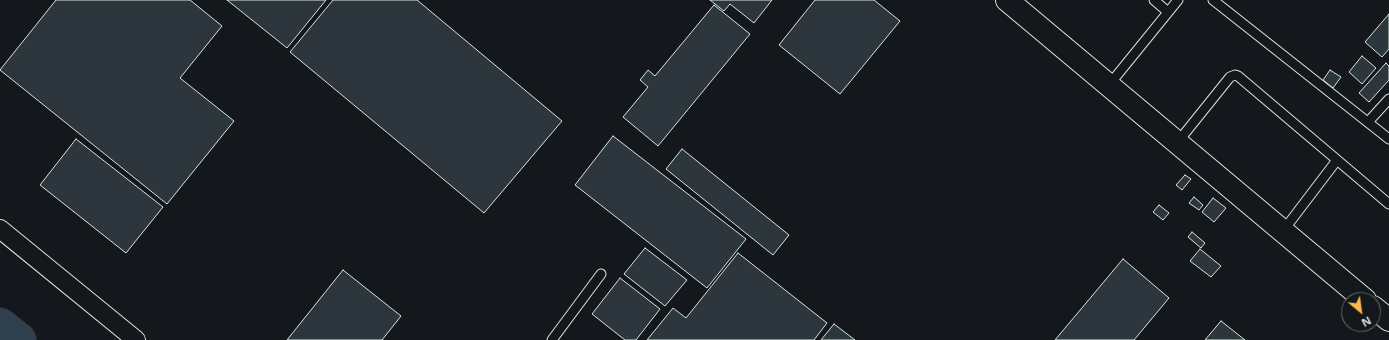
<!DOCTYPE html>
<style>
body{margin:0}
#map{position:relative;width:1389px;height:340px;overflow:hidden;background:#14181c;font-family:"Noto Sans",sans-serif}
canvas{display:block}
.north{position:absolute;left:1341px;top:292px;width:40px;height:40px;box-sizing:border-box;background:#14181c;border:1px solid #626a69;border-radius:50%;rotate:151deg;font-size:11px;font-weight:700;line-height:16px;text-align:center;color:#d8e6dc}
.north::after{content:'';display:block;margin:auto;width:14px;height:18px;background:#ffb74d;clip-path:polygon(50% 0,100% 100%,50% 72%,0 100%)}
</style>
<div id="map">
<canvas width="1389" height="340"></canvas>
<div class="north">N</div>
</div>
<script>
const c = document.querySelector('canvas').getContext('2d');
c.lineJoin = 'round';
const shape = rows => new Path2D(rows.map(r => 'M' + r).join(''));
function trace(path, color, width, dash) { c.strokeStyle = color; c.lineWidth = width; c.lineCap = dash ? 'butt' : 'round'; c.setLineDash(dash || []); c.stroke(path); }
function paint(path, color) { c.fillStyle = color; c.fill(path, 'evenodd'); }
trace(shape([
 [0,325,19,340]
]), '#2f3f4d', 35);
const building = shape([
 [56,0,190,0,222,26,180,78,234,121,167,204,0,70,56,0],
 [227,0,326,0,287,48,227,0],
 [333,0,417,0,562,121,484,213,290,52,333,0],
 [710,0,772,0,754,23,730,4,724,11,710,0],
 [815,0,874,0,900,21,840,94,779,45,815,0],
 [714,5,750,34,658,146,623,117,648,87,640,80,648,70,655,76,714,5],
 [1389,14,1389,49,1382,57,1365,42,1389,14],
 [1362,56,1376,68,1362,84,1349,72,1362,56],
 [1386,63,1389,66,1389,80,1369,102,1359,93,1386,63],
 [1330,70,1341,77,1333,88,1323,80,1330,70],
 [613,136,746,239,707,288,575,185,613,136],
 [76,139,163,207,126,253,40,185,76,139],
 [682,149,789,235,773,255,666,169,682,149],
 [1185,175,1191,179,1182,190,1176,185,1185,175],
 [1194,197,1203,205,1199,210,1189,203,1194,197],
 [1213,198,1226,208,1214,222,1202,212,1213,198],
 [1159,205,1169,213,1163,220,1153,212,1159,205],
 [1192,232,1205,243,1201,248,1188,237,1192,232],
 [645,248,687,280,665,306,624,274,645,248],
 [1200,249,1221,266,1211,277,1190,261,1200,249],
 [738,253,827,323,814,340,647,340,673,308,686,318,738,253],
 [1123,259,1169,298,1134,340,1055,340,1123,259],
 [343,270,401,316,382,340,287,340,343,270],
 [620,278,660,309,636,340,625,340,592,314,620,278],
 [1221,321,1245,340,1205,340,1221,321],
 [834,324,855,340,821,340,834,324]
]);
paint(building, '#2c363c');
trace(building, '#d8e6dc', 1);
const service = shape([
 [1154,0,1168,12],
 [1213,0,1389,139],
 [1109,85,1178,0],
 [1368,122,1389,99],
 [1177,143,1230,77,1235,75,1238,76,1389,204],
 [1283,231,1337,160],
 [552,340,601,274]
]);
const minor = shape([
 [0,229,136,340]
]);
const tertiary = shape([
 [1007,0,1365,300],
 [1373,307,1389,320]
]);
trace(service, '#d8e6dc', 11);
trace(minor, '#d8e6dc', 20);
trace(tertiary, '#d8e6dc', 24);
trace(service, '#14181c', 9);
trace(minor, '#14181c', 18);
trace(tertiary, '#14181c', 22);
</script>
